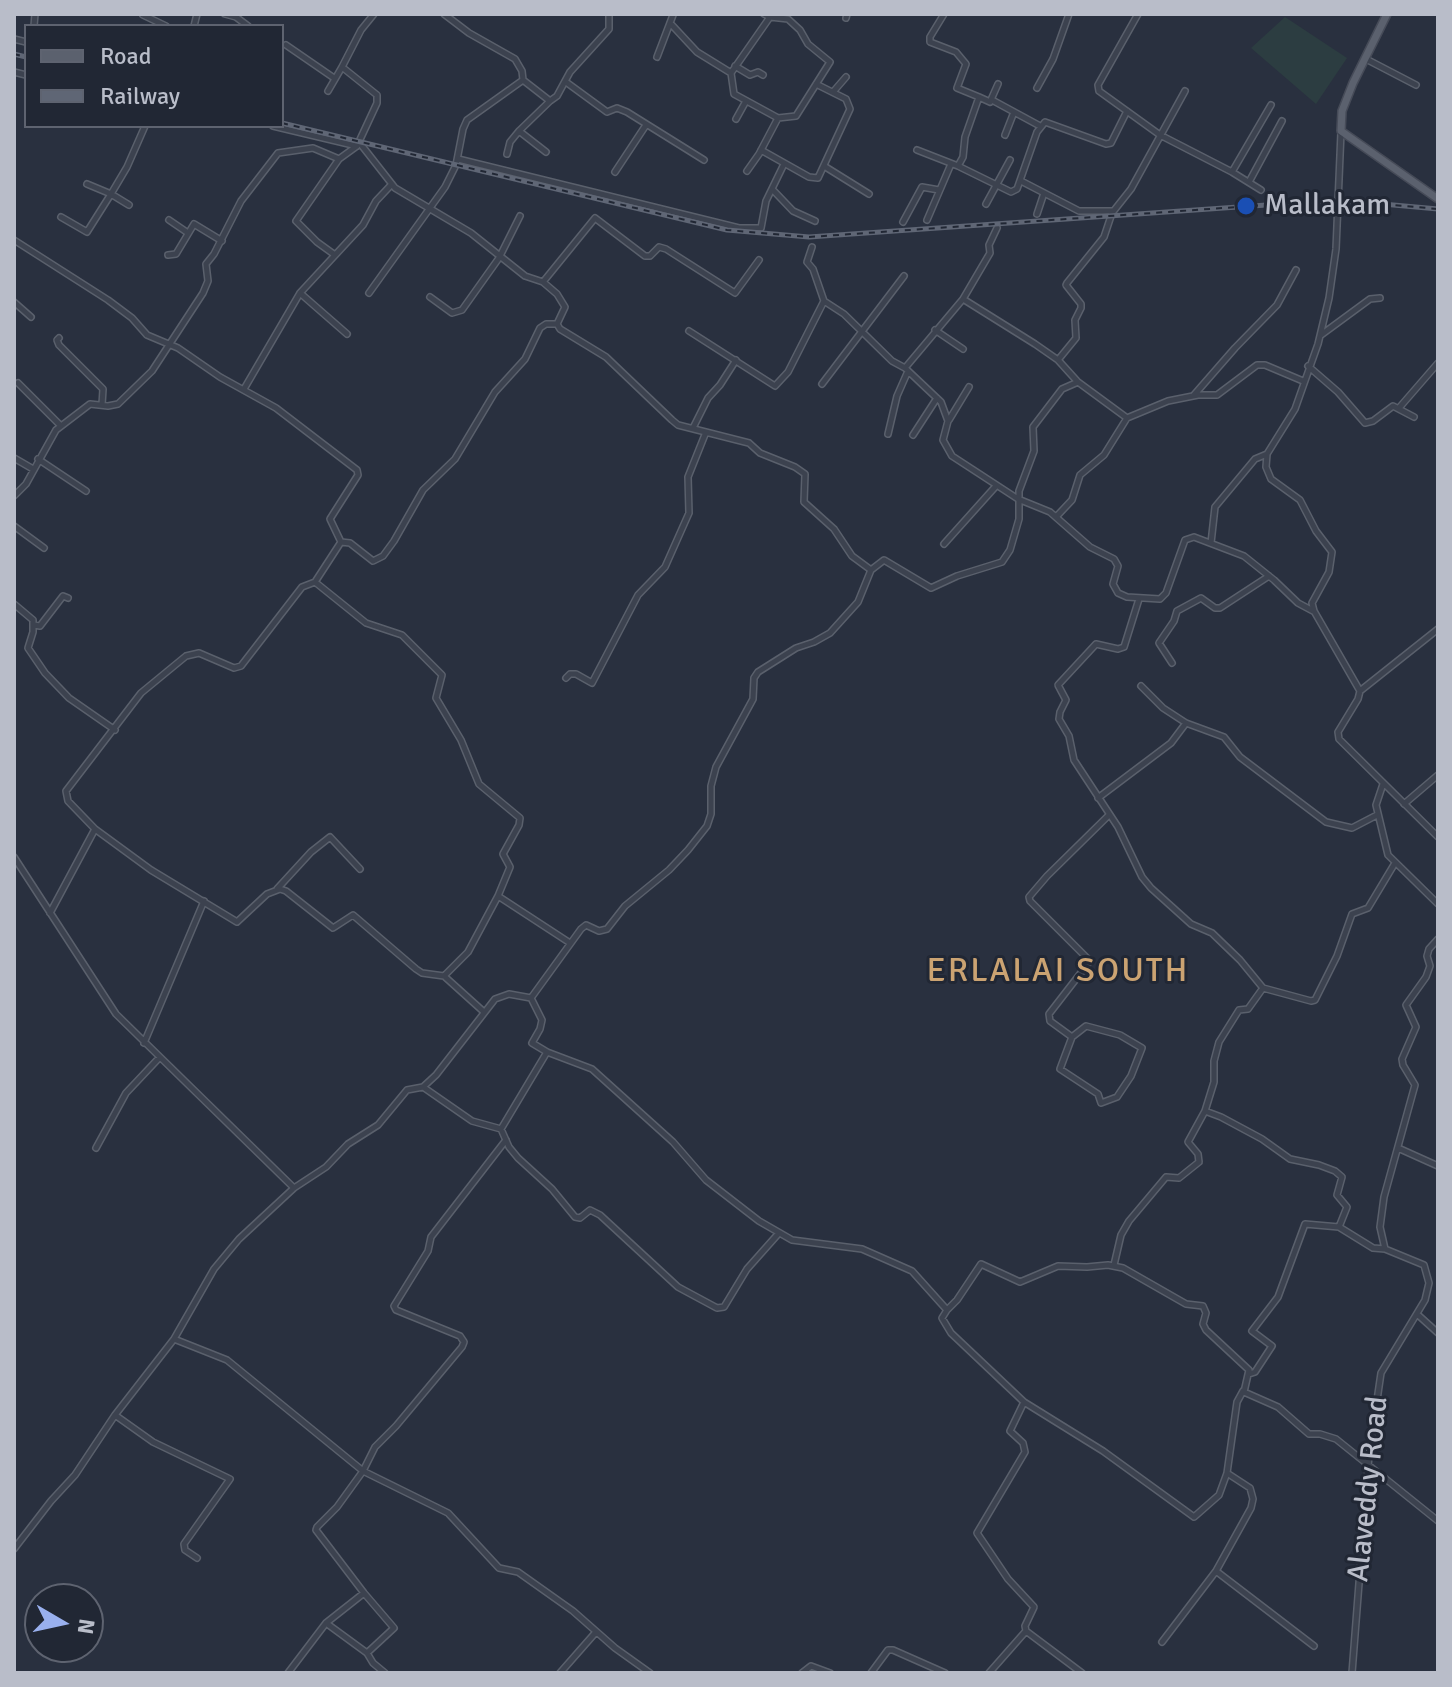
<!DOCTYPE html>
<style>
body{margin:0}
#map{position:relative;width:1452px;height:1687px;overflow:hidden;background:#29303f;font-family:Signika,sans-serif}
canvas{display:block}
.frame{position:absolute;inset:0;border:16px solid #b9bdc9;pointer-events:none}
.legend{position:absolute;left:24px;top:24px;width:260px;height:104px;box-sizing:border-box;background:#212734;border:2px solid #5e6370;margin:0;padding:10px 14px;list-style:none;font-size:24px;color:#b9bdc9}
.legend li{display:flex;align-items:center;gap:16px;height:40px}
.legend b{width:40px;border:2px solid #5e6370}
.north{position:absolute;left:24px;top:1583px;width:80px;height:80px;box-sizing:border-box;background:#212734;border:2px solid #5e6370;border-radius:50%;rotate:99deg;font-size:22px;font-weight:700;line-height:32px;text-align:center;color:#b9bdc9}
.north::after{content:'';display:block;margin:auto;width:28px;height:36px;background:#99b0ee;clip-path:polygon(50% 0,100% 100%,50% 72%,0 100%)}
</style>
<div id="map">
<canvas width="1452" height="1687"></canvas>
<div class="frame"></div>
<ul class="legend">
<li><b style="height:10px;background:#5b616e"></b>Road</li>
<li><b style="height:10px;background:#5f6675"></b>Railway</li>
</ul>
<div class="north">N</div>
</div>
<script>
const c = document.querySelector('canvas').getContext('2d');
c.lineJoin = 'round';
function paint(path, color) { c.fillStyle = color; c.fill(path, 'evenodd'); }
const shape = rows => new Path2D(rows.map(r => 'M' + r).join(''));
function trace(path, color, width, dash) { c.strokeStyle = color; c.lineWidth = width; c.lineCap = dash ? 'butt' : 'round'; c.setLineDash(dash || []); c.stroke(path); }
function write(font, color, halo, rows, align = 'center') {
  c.font = font + ' Signika,sans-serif'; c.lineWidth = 6; c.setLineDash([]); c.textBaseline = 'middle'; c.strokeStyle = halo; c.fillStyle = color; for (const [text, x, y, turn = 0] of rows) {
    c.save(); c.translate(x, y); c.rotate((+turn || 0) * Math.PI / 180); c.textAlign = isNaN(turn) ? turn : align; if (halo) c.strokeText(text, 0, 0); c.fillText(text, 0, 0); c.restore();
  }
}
paint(shape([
 [1285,17,1347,58,1316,104,1251,48]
]), '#2c3d41');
const minor = shape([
 [225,14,236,17,248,26],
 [444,14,469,33,515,59,522,71,523,80,550,101,557,96,570,72,609,29,609,14],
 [944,14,930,37,930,42,956,52,966,64,957,88,979,97],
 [1138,14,1098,85,1099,91,1160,135,1232,172,1261,190],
 [143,15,166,26],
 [770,17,731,73,734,94,778,118],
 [846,18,847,14],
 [670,23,697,52,731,73],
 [34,26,35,14],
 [194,26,197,14],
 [14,39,26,42],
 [286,45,334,78],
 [657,57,673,15],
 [1366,59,1416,85],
 [735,66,750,75,758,72,763,75],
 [14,72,26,75],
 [566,82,607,112,617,108,627,112,704,160],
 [1037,88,1053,59,1069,14],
 [328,91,342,67],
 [833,92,846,77],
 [992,100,1040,126],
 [736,119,746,101],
 [273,126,357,146],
 [519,131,546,152],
 [1341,132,1336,249,1329,298,1318,344,1295,409,1267,454,1266,467,1271,479,1300,500,1316,531,1332,552,1329,572,1312,603,1314,611,1360,691,1358,699,1338,732,1339,739,1438,837],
 [1005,135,1014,112],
 [359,142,395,188,471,233,525,276,543,282,557,294,565,307,557,324,560,329,606,357,672,420,678,425,749,443,760,453,795,467,805,474,804,502,834,529,852,556,871,570],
 [761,150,809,177,818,178,850,109,846,99,816,84],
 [917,150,958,166,1011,192,1017,189,1037,132,1045,122,1106,144,1111,143,1127,111],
 [507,154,510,142,519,131,550,101],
 [458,159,739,228,761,228,766,201,784,164],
 [824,166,869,194],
 [958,166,963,157,965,137,979,97,990,102,998,84],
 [747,171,759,154,778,118,796,116,830,62,808,44,800,30,788,19,770,17,764,14],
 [615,172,646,125],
 [1232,172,1271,105],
 [1021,181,1079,211,1113,211],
 [1249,182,1282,121],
 [87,184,111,194,127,167,145,126],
 [772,189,793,211,815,221],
 [986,204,1010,160],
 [1037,214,1044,193],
 [61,217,87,232,111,194,129,205],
 [169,220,188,233],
 [927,220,951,164],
 [903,222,922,187,939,190],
 [14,240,108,300,132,318,147,335,178,348,220,377,276,408,357,470,358,475,330,519,341,542,315,582,366,623,402,635,442,675,436,698,461,740,479,784,520,818,519,825,503,854,510,867,498,896,570,943],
 [812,247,807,262,813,269,824,301,844,314,892,361,905,368,941,402,948,421,943,440,952,456,1018,499,1050,512,1090,547,1114,559,1118,566,1113,584,1118,593,1127,597,1160,599,1166,593,1185,540,1194,537,1244,556,1274,580,1298,603,1313,611],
 [168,255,176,254,194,224,222,241],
 [335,255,317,242,296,221,339,159,357,146,377,103,377,95,342,67,361,30,374,14],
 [543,282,595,218,645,256,650,256,659,247,666,249,735,293,759,260],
 [300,293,347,334],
 [369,293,445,187,456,165,463,129,467,120,523,80],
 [430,297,452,313,462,310,499,258,520,216],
 [963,299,1035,344,1058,360,1077,381],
 [14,302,31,317],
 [935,330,963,349],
 [689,331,775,386,788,372,824,301],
 [1321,335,1370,299,1380,298],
 [59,338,57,340,59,345,103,389,102,405],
 [1058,360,1076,338,1075,320,1081,308,1081,304,1066,285,1067,283,1104,237,1112,213,1131,189,1185,91],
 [1308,366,1338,392,1365,423,1373,421,1393,406,1414,417],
 [905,368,963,299,990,253,989,245,997,228],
 [18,383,61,426],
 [822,384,904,276],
 [244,389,300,293,363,225,376,201,392,184],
 [1194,395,1235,348,1277,305,1296,270],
 [1399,408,1438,363],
 [949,420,969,387],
 [693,428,708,398,720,385,736,360],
 [888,434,897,396,908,371],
 [913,435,937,398],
 [14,458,33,469],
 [38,459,86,491],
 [14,496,26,484,56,430,90,404,108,406,118,404,152,371,203,293,208,281,206,264,214,254,241,201,278,153,313,148,339,159],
 [1056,517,1072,500,1080,475,1104,455,1127,418],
 [14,526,44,548],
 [341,542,350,543,373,561,383,556,394,541,423,490,455,459,495,392,525,359,540,328,546,324,557,324],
 [1211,543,1215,507,1255,459,1267,454],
 [944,544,996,486],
 [1139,599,1124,647,1118,649,1096,644,1058,685,1066,700,1060,712,1059,719,1069,736,1074,760,1118,827,1142,877,1151,888,1191,924,1212,933,1240,960,1263,988,1311,1001,1315,1000,1337,956,1352,914,1368,908,1395,863],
 [14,604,33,620,33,632,28,648,45,673,69,698,115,730],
 [34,625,40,626,63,596,68,598],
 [1172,663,1159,643,1174,621,1177,611,1201,598,1215,608,1220,608,1269,576],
 [566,678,570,674,576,674,592,683,638,595,665,567,689,513,688,477,706,432],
 [1141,686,1163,708,1186,723,1224,737,1240,757,1326,822,1352,828,1377,815],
 [1360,691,1438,629],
 [1383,784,1376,805,1388,855,1438,904],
 [1098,798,1171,743,1186,723],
 [1404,804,1438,775],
 [95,829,151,870,237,922,267,894,280,889,286,891,333,928,353,915,416,969,422,973,444,976,484,1012],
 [14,857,116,1014,294,1188],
 [277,889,311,852,330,837,360,869],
 [50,913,95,829,68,801,66,791,141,693,186,656,199,653,234,668,241,666,302,587,315,582],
 [444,976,468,952,498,896],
 [1072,1037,1060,1069,1098,1094,1101,1103,1117,1097,1131,1076,1142,1048,1120,1035,1086,1026,1072,1037,1050,1021,1049,1014,1090,961,1030,901,1029,897,1047,876,1109,815],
 [144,1043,204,901],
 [547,1052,592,1069,673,1142,706,1180,759,1221,792,1240,862,1249,912,1271,947,1310,942,1318,951,1333,1024,1402,1103,1451,1194,1517,1219,1495,1227,1473,1237,1402,1243,1391],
 [423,1087,472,1121,501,1129,547,1052,532,1043,540,1029,542,1020,531,998],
 [1205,1111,1221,1117,1262,1139,1290,1159,1319,1165,1335,1171,1342,1177,1337,1195,1347,1207,1339,1227],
 [501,1129,509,1147,518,1158,552,1189,575,1217,580,1218,590,1210,600,1215,678,1287,717,1308,724,1307,747,1269,779,1233],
 [96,1148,126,1093,159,1058],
 [1398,1148,1438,1166],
 [1114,1265,1121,1235,1129,1221,1166,1177,1179,1178,1199,1162,1198,1154,1188,1142,1205,1111,1214,1082,1214,1061,1219,1042,1239,1010,1248,1009,1263,988],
 [947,1310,957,1300,981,1264,1020,1282,1058,1266,1087,1267,1108,1265,1123,1268,1186,1304,1203,1306,1206,1313,1203,1324,1206,1330,1249,1370,1244,1392,1278,1407,1309,1434,1320,1434,1336,1439,1438,1521],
 [1417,1314,1438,1333],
 [174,1339,227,1360,363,1471,448,1513,499,1568,518,1572,573,1611,615,1648,650,1673],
 [1249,1374,1255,1372,1272,1346,1252,1331,1278,1297,1305,1224,1339,1227,1373,1248,1385,1249],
 [1024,1402,1010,1431,1023,1443,1025,1452,977,1533,1008,1579,1034,1607,1025,1626,1026,1631,1082,1673],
 [115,1415,153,1442,230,1479,184,1544,185,1550,197,1558],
 [14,1549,51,1501,75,1475,115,1415,174,1339,214,1269,239,1239,294,1188,326,1167,348,1144,378,1125,407,1090,423,1087,436,1075,495,999,509,994,531,998,581,929,586,925,599,931,607,929,625,906,669,870,688,850,707,826,711,814,711,786,716,767,753,699,754,678,758,672,796,648,814,642,830,633,858,602,871,570,884,560,931,588,957,576,1002,562,1010,550,1019,519,1019,491,1034,451,1033,427,1062,389,1078,382,1127,418,1168,401,1198,395,1217,395,1257,365,1265,365,1303,381],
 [1216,1571,1314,1646],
 [326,1623,367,1653,373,1663,385,1673],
 [1162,1642,1216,1571,1251,1508,1253,1499,1250,1488,1227,1473],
 [367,1653,394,1628,364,1593,316,1530,317,1527,337,1507,363,1471,375,1447,396,1426,462,1347,464,1342,460,1336,396,1310,394,1306,428,1251,431,1237,506,1140],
 [288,1673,326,1623,364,1593],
 [560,1673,596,1632],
 [802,1673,811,1666,830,1673],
 [871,1673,888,1650,893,1650,945,1673],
 [989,1673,1026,1631],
 [1352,1673,1369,1455,1381,1373,1425,1300,1429,1283,1424,1265,1385,1249,1380,1227,1384,1197,1415,1085,1403,1065,1402,1059,1416,1027,1406,1005,1426,977,1430,966,1427,956,1429,949,1438,939]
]);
const major = shape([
 [1387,14,1353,83,1342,111,1341,131,1438,199]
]);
trace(minor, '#5a606c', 8);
trace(major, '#464b58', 10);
trace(minor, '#3c424f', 5);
trace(major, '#5b616e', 7);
const rail = shape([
 [14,54,26,57],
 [282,123,727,230,809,237,1338,200,1438,209]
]);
trace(rail, '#5f6675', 5);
trace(rail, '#212734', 2, [6]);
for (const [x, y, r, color] of [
 [1246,206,10,"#1a4fb4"]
]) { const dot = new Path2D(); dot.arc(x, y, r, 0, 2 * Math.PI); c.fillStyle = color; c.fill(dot); trace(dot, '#212734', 3); }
write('30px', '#b9bdc9', '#212734', [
 ["Mallakam",1264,206]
], 'left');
write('30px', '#b9bdc9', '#212734', [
 ["Alaveddy Road",1369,1489,-84]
]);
c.letterSpacing = '2px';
write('34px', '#cba372', '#212734', [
 ["ERLALAI SOUTH",1058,972]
]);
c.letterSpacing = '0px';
</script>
